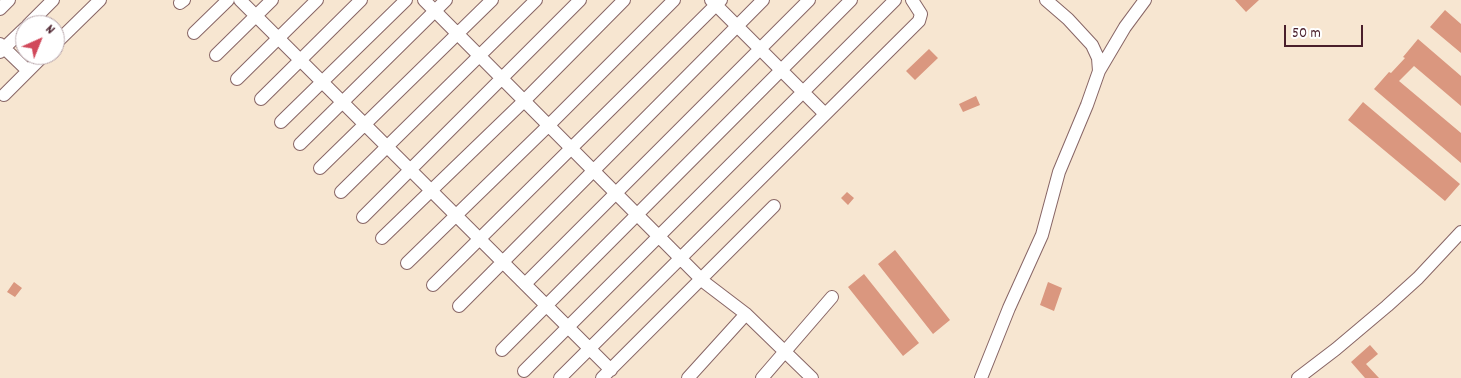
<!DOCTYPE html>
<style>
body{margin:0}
#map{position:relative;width:1461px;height:378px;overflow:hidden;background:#f7e6d1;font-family:Dekko,sans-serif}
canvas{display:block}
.north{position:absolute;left:15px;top:15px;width:50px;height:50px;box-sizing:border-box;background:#fff;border:1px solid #b7a5aa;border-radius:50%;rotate:44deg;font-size:14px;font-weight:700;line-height:20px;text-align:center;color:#4a1f2b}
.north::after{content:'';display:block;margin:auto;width:18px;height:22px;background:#d1495b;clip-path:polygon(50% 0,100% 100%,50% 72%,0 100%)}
.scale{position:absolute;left:1284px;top:25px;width:79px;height:22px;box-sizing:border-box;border:2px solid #4a1f2b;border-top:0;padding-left:6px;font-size:15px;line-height:18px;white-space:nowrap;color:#4a1f2b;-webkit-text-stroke:4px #fff;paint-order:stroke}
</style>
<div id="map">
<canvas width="1461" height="378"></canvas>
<div class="north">N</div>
<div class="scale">50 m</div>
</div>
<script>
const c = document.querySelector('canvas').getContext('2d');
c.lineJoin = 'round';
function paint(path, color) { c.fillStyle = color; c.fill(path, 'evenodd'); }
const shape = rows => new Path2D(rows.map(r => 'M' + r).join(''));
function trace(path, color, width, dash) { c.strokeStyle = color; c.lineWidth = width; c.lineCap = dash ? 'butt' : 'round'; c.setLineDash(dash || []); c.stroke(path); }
paint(shape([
 [1235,0,1259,0,1246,12],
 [1445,10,1461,24,1461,53,1430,27],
 [1418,39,1461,76,1461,106,1414,66,1399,81,1461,133,1461,163,1374,89,1389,72,1391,73,1405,58,1403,57],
 [929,49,938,58,915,80,906,71],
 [976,96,980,105,963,112,959,104],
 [1363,102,1460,184,1445,201,1348,120],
 [847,192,854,198,848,205,841,198],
 [895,250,950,320,933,334,878,264],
 [864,274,919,343,903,356,848,287],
 [14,282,22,288,15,297,7,292],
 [1048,282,1062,288,1054,311,1040,305],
 [1370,345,1378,354,1366,364,1379,378,1365,378,1351,362]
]), '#da977f');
const street = shape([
 [240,0,611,370],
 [424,0,704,282,746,314,812,378],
 [711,0,825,114],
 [180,3,184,0],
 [0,9,9,0],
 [28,25,53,0],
 [194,33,228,0],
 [0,44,28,71],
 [55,44,100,0],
 [0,52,25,28],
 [216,55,272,0],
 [1099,71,1125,27,1145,0],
 [237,79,317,0],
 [4,95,44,55],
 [261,99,361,0],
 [281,122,406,0],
 [300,144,446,0],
 [320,168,492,0],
 [341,192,536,0],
 [363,217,580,0],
 [382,238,524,101,624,0],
 [407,263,548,126,674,0],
 [525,284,809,0],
 [433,285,721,0],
 [459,306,763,0],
 [502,350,851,0],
 [524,371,895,0],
 [560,378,919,21,921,14,912,0],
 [602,378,774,206],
 [688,378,746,314],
 [762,378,832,297],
 [981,378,1009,308,1042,235,1059,172,1087,105,1099,71,1098,58,1092,45,1068,19,1046,0],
 [1298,378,1336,349,1387,306,1418,278,1461,232]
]);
trace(street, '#876565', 14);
trace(street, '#fff', 12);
</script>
